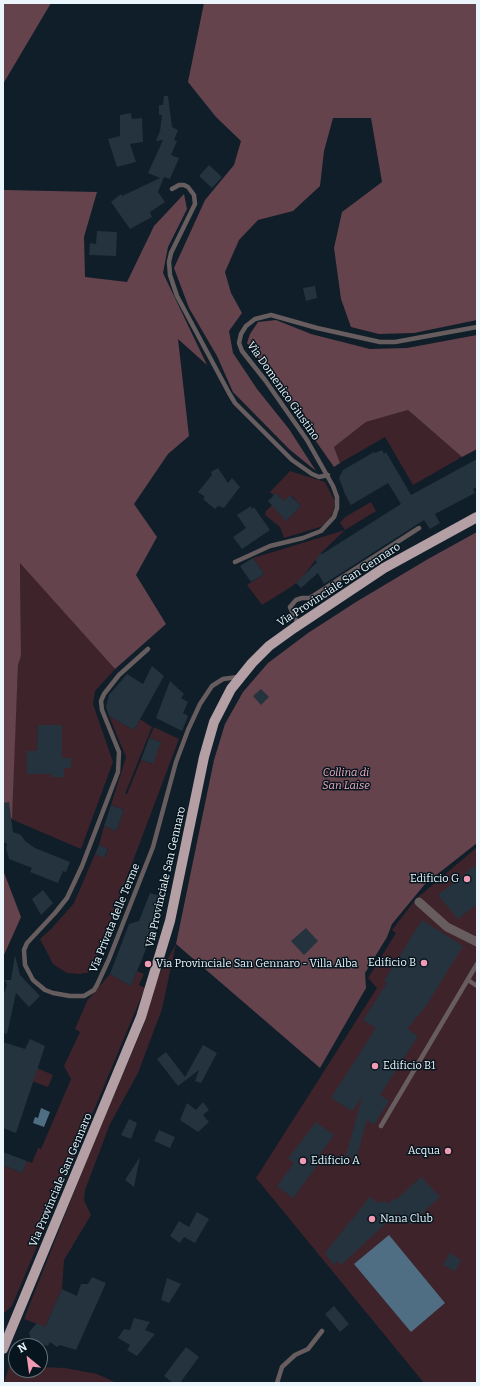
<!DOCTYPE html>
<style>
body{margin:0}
#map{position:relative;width:480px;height:1386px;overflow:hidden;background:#0f1e28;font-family:Bitter,serif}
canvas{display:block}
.frame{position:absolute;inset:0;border:4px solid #ebf5fc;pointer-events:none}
.north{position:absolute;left:8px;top:1338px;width:40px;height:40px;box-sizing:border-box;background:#07151e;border:1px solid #626f77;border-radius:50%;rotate:331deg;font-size:11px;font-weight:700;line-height:16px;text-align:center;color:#ebf5fc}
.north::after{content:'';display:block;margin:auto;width:14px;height:18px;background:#f19ab4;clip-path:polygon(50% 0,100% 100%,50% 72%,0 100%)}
</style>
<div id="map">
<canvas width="480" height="1386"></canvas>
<div class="frame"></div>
<div class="north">N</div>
</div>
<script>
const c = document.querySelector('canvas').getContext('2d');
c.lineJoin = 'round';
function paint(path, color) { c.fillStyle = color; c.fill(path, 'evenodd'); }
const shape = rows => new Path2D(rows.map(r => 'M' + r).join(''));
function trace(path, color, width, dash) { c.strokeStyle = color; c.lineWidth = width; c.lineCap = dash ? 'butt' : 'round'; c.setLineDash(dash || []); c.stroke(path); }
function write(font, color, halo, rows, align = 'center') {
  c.font = font + ' Bitter,serif'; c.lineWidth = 3; c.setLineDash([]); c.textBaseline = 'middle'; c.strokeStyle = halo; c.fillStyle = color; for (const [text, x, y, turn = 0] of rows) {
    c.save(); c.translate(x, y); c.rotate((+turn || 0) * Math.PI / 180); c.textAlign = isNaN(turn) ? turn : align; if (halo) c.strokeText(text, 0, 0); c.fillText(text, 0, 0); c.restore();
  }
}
paint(shape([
 [408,410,462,457,413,485,385,437,340,463,334,447,366,422],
 [290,471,325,482,335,501,333,512,328,522,320,527,284,538,280,527,265,515,266,511,280,497,276,493,273,495,270,492],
 [291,495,301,506,286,521,279,506],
 [371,502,376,511,345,530,321,553,301,579,291,587,262,605,247,585,264,574,253,558,345,530,340,523,345,517],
 [20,562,115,669,95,691,93,704,113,762,81,849,11,819,18,664,21,656],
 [38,725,62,725,62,758,71,758,71,768,64,768,64,777,51,777,51,774,27,774,37,751],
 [109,716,134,730,140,719,152,727,125,794,127,794,141,760,152,764,161,742,149,738,154,727,179,739,91,972,79,974,67,973,53,964,40,939,52,928,74,903,95,854,105,857,108,849,99,845,104,826,116,831,124,810,111,805,126,757],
 [477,847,477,1383,424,1383,256,1178,377,988,368,978,396,933,392,930,416,899],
 [176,944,162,1009,138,1073,110,1124,85,1190,84,1200,91,1215,64,1260,62,1289,45,1327,24,1319,91,1149,142,1029,158,976],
 [137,971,144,974,139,985,145,988,12,1306,3,1314,3,1165,22,1173,27,1161,32,1163,38,1148,41,1149,71,1079,64,1066,80,1032,75,1029,87,1001,110,974,131,986],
 [37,1068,53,1075,48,1087,29,1080],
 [12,1358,16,1360,16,1370,40,1370,40,1367,65,1368,97,1374,117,1383,4,1383]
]), '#3e232b');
paint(shape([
 [3,3,51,3,3,84],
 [204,3,477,3,477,320,414,333,379,334,351,327,341,299,334,248,342,212,382,182,371,118,333,118,324,151,320,186,293,211,258,220,239,240,225,272,231,293,242,313,229,331,233,353,257,389,289,429,316,471,289,449,233,392,217,356,189,308,174,268,205,200,234,165,241,141,216,117,188,82],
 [3,189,5,190,97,192,84,237,85,277,127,282,154,226,184,194,187,209,168,247,163,273,207,365,178,339,189,436,168,454,134,504,157,537,136,575,166,624,115,669,20,563,21,656,18,665,12,818,3,819],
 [276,320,311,334,370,349,407,348,477,335,477,449,462,457,408,410,366,422,334,447,340,463,334,467,247,343,250,334,258,322],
 [477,532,477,843,425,884,392,924,387,937,365,973,366,988,320,1068,176,944,214,760,225,724,243,692,268,663,308,633,356,602,428,559],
 [3,870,21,917,3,957]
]), '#65434c');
paint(shape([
 [41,1108,50,1112,44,1127,33,1123,35,1117,38,1118],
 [389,1235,445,1303,411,1332,354,1264]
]), '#4f6d83');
paint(shape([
 [164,96,168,96,172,127,178,130,174,140,177,141,171,155,179,158,170,179,164,177,158,192,165,202,150,212,152,217,130,229,111,202,121,194,122,196,160,178,148,173,163,140,156,141,160,131,162,115,159,115,159,105,163,105],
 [131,113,132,119,142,118,143,142,130,144,136,162,117,167,108,139,120,136,120,115],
 [209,165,222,177,212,188,199,176],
 [97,231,117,232,116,256,89,255,90,243,96,244],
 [315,286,317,298,306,301,303,288],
 [382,450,384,454,386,452,411,495,477,459,477,487,473,489,475,493,435,514,440,523,430,529,424,520,324,584,318,573,301,588,296,583,317,562,315,560,321,553,322,554,401,504,388,483,351,505,345,494,339,478,343,470,374,452,375,453],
 [218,468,228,483,232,478,240,487,224,508,218,506,215,509,203,499,205,497,198,492,212,475,211,472],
 [276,493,284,501,290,495,301,506,286,521,268,501],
 [251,506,252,509,254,507,270,530,242,549,233,537,246,528,237,515],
 [253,558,264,574,251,582,240,566],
 [152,666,164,676,134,730,109,716,106,707,109,695,127,674,143,684],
 [170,681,184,694,181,698,188,702,183,713,188,716,182,731,156,718],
 [261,689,269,697,261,705,253,696],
 [38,725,62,725,62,758,71,758,71,768,64,768,64,777,51,777,51,774,27,774,27,751,37,751],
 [149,738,161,742,153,764,141,760],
 [9,802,13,832,21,835,25,841,35,848,70,862,66,872,63,871,58,883,30,872,32,868,9,859,6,848,7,844,3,842,3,803],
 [111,805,124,810,116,831,104,826],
 [99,845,108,849,104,858,95,854],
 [477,864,477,904,458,919,438,895],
 [43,890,53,903,41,915,32,899],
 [150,893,163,897,153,946,148,944,131,986,110,974,129,924,139,921],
 [422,920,463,946,426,1006,407,1029,418,1036,380,1095,389,1101,374,1125,367,1120,356,1159,346,1156,362,1097,352,1111,331,1098,376,1028,363,1020,387,983,384,981],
 [306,928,318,941,304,955,291,941],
 [15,955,20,975,40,996,29,1007,16,993,7,1034,3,1033,3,997,7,984,4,980,11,980],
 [30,1039,45,1046,16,1133,3,1128,3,1042,25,1049],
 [203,1045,217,1053,201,1083,195,1081,199,1070,178,1086,157,1059,166,1052,185,1077],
 [203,1102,209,1110,203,1115,209,1122,198,1132,180,1120,187,1103,196,1110],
 [129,1119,137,1123,131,1139,121,1135],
 [316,1122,334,1135,313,1164,317,1166,293,1198,277,1186,294,1163,288,1159],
 [159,1130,175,1137,170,1148,154,1141],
 [3,1152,27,1161,22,1173,3,1165],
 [140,1157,134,1187,125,1180],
 [421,1177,440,1197,409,1225,398,1212,341,1265,337,1261,333,1265,325,1253,370,1197,378,1203,385,1201,388,1204,394,1198,396,1200],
 [197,1212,209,1219,195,1243,184,1237,180,1243,170,1236,179,1221,189,1227],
 [450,1253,461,1260,455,1271,443,1265],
 [92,1277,106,1283,76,1350,60,1345,57,1347,50,1342,48,1346,41,1344,39,1346,32,1346,29,1332,37,1323,45,1327,62,1289,77,1296,81,1284,88,1284],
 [167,1278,181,1284,169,1303,161,1300],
 [334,1306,349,1324,340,1332,325,1314],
 [134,1318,150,1322,145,1330,155,1334,137,1356,127,1350,130,1345,118,1338,124,1329,130,1330],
 [186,1347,199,1357,180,1383,173,1383,164,1376]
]), '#24333e');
trace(shape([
 [172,189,179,185,184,185,188,187,194,195,195,204,171,253,169,262,170,275,177,296,229,393,235,403,292,460,312,474,319,477,328,475],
 [235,562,270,546,303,538,321,531,334,517,337,508,337,497,333,486,307,440,265,380,242,351,239,343,241,334,246,326,255,319,271,315,317,328,380,342,395,342,477,327],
 [298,624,290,607,296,600,302,598,310,598,419,528],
 [148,649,119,675,104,694,101,701,102,710,119,752,118,772,82,866,67,898,55,913,27,943,24,950,25,965,33,980,45,990,53,993,70,996,84,996,94,990,97,985,109,959,153,847,176,762,188,730,200,704,212,686,223,679,238,677],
 [468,980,477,986],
 [381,1126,477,964],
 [277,1383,282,1367,295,1355,308,1349,322,1331]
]), '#675d5f', 4.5);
trace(shape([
 [419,902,447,927,477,942]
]), '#675d5f', 9);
trace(shape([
 [3,1349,141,1017,170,921,204,757,214,722,231,689,252,663,269,646,294,628,384,568,477,517]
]), '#b39fa4', 10);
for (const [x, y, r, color] of [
 [467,879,4,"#f19ab4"],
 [424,963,4,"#f19ab4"],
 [148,964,4,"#f19ab4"],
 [375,1066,4,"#f19ab4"],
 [448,1151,4,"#f19ab4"],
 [303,1161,4,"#f19ab4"],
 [372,1219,4,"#f19ab4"]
]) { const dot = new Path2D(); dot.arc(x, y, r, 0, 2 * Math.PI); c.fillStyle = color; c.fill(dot); trace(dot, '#07151e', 1.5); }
write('11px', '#ebf5fc', '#07151e', [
 ["Via Domenico Giustino",283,391,55],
 ["Via Provinciale San Gennaro",339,585,-33],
 ["Via Provinciale San Gennaro",166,877,-77],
 ["Via Privata delle Terme",115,918,-68],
 ["Via Provinciale San Gennaro",61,1180,-67]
]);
write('italic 11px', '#efaec0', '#07151e', [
 ["Collina di",346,773],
 ["San Laise",346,786]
]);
write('11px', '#ebf5fc', '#07151e', [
 ["Edificio G",459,879,"right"],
 ["Edificio B",416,963,"right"],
 ["Via Provinciale San Gennaro - Villa Alba",156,964],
 ["Edificio B1",383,1066],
 ["Acqua",440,1151,"right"],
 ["Edificio A",311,1161],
 ["Nana Club",380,1219]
], 'left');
</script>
